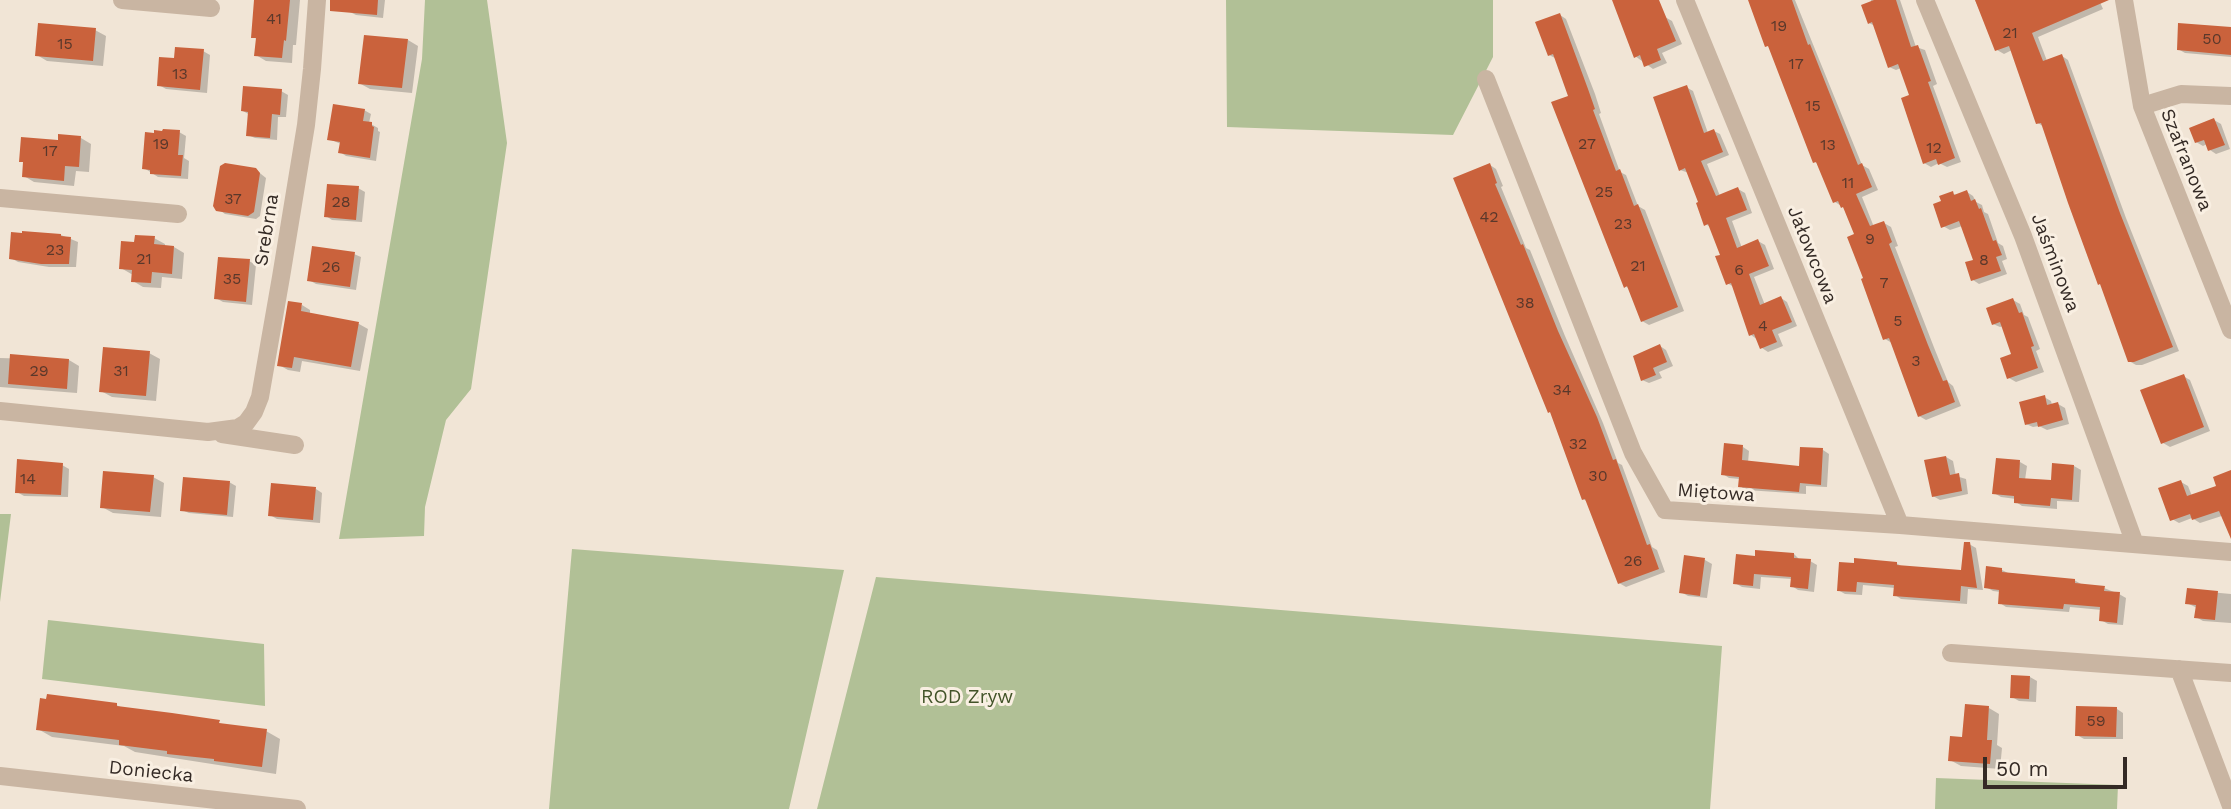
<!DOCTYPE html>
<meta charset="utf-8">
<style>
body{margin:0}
#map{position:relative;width:2231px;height:809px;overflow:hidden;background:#f1e5d6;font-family:"Work Sans",sans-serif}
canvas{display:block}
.scale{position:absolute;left:1983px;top:757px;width:144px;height:32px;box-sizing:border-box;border:4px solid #342a25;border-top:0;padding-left:9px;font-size:21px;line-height:24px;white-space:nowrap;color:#342a25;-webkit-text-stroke:5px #f9efe2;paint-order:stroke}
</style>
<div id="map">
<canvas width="2231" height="809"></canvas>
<div class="scale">50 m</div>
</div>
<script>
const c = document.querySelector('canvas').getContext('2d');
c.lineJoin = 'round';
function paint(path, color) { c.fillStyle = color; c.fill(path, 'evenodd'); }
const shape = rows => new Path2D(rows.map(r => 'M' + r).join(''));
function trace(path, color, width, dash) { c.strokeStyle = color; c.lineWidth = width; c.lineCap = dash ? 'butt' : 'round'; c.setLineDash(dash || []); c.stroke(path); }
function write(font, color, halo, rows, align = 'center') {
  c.font = font + ' "Work Sans",sans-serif'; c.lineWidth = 6; c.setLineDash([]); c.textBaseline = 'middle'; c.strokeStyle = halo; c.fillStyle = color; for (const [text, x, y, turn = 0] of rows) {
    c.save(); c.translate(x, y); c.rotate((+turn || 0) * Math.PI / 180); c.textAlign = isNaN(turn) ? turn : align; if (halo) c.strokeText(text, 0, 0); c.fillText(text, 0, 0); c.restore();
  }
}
paint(shape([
 [425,0,487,0,507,143,471,389,446,420,425,507,424,536,339,539,422,59],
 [1226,0,1493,0,1493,57,1453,135,1227,127],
 [0,514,11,514,0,602],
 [572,549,844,570,789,809,549,809],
 [876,577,1722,646,1710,809,817,809],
 [48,620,264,644,265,706,42,679],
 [1936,778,2118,785,2117,809,1935,809]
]), '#b1c096');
paint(shape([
 [256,0,300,0,296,45,293,45,292,63,266,61,256,55,257,39,253,37],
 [351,0,385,0,383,18,356,15,350,12],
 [1613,0,1656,0,1665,17,1672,21,1682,44,1662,53,1667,63,1653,69,1635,56],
 [1749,0,1795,0,1862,165,1869,169,1878,190,1862,197,1874,227,1884,223,1891,227,1898,246,1895,247,1935,350,1948,382,1953,386,1961,406,1926,420,1919,416,1892,343,1885,339,1856,235,1846,209,1835,202,1818,164,1815,162,1771,48,1766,45],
 [1871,0,1900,0,1916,47,1925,50,1937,84,1933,86,1961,162,1947,167,1939,163,1931,167,1924,163,1911,96,1901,68,1896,70,1889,67,1875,26,1869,23],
 [1975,0,2099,0,2103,9,2038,37,2047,61,2062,56,2068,60,2126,218,2179,351,2142,365,2136,365,2129,361,2044,127,2038,123,2012,50,2004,54,1997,50],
 [1560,15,1566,19,1595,94,1601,113,1599,114,1620,172,1626,175,1638,206,1645,210,1684,311,1649,325,1642,321,1630,289,1625,286,1571,97,1557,59,1549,55],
 [2231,29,2231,57,2185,53,2178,49],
 [95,30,106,36,103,66,47,61,37,55],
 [408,40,418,46,412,93,370,89,359,83],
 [203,51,210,55,207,93,166,89,159,85,176,60],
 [1686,87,1693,91,1708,133,1714,131,1720,134,1729,155,1707,164,1720,196,1738,189,1745,193,1752,213,1732,221,1742,248,1758,241,1765,245,1774,269,1754,277,1765,305,1781,298,1787,302,1797,326,1778,334,1783,346,1768,352,1762,348,1758,340,1751,335,1734,287,1727,283,1722,256,1711,228,1706,224,1701,203,1689,173,1680,170],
 [281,91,288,95,286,117,278,117,277,140,255,138,248,135,250,115,243,111],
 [364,110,371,114,369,123,378,128,378,131,380,132,376,161,346,156,340,152,341,144,329,139],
 [2214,120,2221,124,2230,149,2216,154,2210,150,2207,144,2203,146,2196,142],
 [179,132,186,136,184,158,189,161,188,179,158,177,144,168],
 [81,138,91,144,89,172,76,171,74,186,34,182,24,176,25,163,21,161,59,142],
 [1490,165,1496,169,1503,186,1501,187,1526,248,1530,250,1565,336,1603,423,1618,463,1622,465,1652,547,1657,550,1665,572,1626,587,1619,583,1588,502,1583,499,1553,414,1549,411],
 [256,170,266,178,260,216,256,219,225,214,218,209],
 [358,188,365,192,362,222,332,220,326,216],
 [1967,192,1973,196,1976,202,1982,205,1984,212,1988,214,1998,243,2003,246,2007,259,2002,261,2007,274,1979,284,1973,280,1975,261,1962,226,1950,230,1943,226,1952,193,1956,195],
 [61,235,78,242,76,267,49,267,18,262,11,258],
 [154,238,165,244,165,247,174,247,184,253,182,279,162,277,161,288,143,287,133,281,133,275,121,268,136,244],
 [354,254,361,257,356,290,316,284,309,280],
 [249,261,256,265,252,305,223,302,216,298],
 [2013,300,2020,304,2024,315,2028,317,2040,349,2036,351,2044,372,2016,382,2009,378,2014,355,2004,326,2000,327,1993,324],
 [302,305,310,310,310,315,359,324,368,329,360,371,302,361,300,372,288,370,279,365],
 [1660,346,1666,350,1673,366,1659,372,1662,378,1649,383,1642,380],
 [149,353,160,359,156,401,112,397,101,391],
 [0,358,69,360,79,366,77,393,0,387],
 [2183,376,2190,380,2210,431,2170,447,2163,443],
 [2044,397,2051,401,2052,405,2058,404,2065,408,2069,424,2047,430,2039,426,2033,427,2026,424],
 [1743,447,1749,451,1748,463,1800,468,1823,450,1829,454,1827,487,1806,486,1806,494,1746,490,1740,486,1740,479,1729,478,1723,474],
 [1946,457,1953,461,1956,476,1966,479,1968,494,1940,500,1933,496],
 [2020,462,2027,466,2025,480,2053,482,2074,466,2081,470,2079,502,2057,501,2057,509,2022,506,2016,502,2016,499,2001,497,1994,493],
 [62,465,69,469,68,497,24,496,17,492],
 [2231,472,2231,513,2200,523,2192,518,2179,523,2172,519,2181,482,2188,486,2192,496,2218,487],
 [153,477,164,483,161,517,113,513,102,507],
 [229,482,236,486,233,517,189,513,182,510],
 [316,489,322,493,320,523,277,519,270,515],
 [1969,544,1976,548,1983,590,1968,589,1967,604,1901,599,1895,595,1895,588,1863,585,1862,595,1845,594,1838,590,1896,563,1903,567,1962,572],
 [1794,554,1800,560,1810,561,1817,565,1814,592,1798,590,1792,586,1792,579,1761,577,1760,589,1742,587,1735,583,1756,558],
 [1685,557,1705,560,1712,564,1707,598,1688,596,1681,592],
 [2002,570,2008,573,2074,580,2081,584,2104,588,2119,594,2126,598,2123,625,2108,624,2101,620,2102,610,2070,607,2069,612,2006,607,2000,603,2001,592,1993,591,1986,587],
 [2188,590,2231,594,2231,623,2203,621,2196,617,2197,608,2187,603],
 [2030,677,2037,681,2036,702,2019,701,2012,697],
 [116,705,123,708,266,731,280,739,276,774,135,752,124,746,52,737,38,729],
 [1989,708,1999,714,1997,745,2002,748,2000,769,1961,766,1950,760,1964,739],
 [2117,709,2123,713,2123,739,2084,739,2077,735]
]), '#0003');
paint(shape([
 [254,0,290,0,286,41,284,40,282,58,254,56,256,38,251,38],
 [330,0,378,0,377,15,330,11],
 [1612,0,1659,0,1676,41,1657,49,1661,60,1644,67,1640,55,1634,58],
 [1748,0,1792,0,1808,45,1810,44,1858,165,1862,163,1872,187,1856,194,1870,226,1884,221,1892,242,1889,244,1928,345,1943,381,1947,380,1955,402,1918,417,1889,338,1883,340,1861,279,1863,278,1847,237,1854,234,1843,207,1841,208,1838,201,1833,203,1816,162,1813,163,1768,46,1765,47],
 [1874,0,1896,0,1911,47,1918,45,1931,81,1928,82,1955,158,1938,165,1936,159,1923,164,1901,98,1909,95,1898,64,1888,68,1872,22,1868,24,1861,5],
 [1975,0,2109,0,2032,33,2043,61,2062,54,2120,213,2173,347,2134,362,2128,362,2100,284,2098,285,2068,203,2041,123,2036,124,2009,46,1995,51],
 [1560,13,1588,89,1595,109,1593,110,1616,171,1620,169,1634,206,1638,204,1678,307,1641,322,1627,286,1624,288,1551,102,1568,96,1553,54,1548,56,1535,22],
 [38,23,96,28,93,61,35,56],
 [2178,23,2231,27,2231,55,2177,50],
 [364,35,408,39,402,88,358,84],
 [175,47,204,49,200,90,157,86,159,57,174,58],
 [1687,85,1704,133,1714,129,1723,152,1701,161,1716,196,1738,187,1747,210,1726,218,1737,248,1758,239,1769,266,1749,274,1760,305,1781,296,1792,322,1772,330,1777,342,1760,349,1754,334,1749,336,1731,283,1726,285,1715,256,1720,255,1708,224,1704,226,1696,203,1698,202,1685,168,1679,171,1653,97],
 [243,86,282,89,280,115,272,114,270,138,246,136,248,112,241,111],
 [333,104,365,109,363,121,372,122,372,126,374,127,370,158,338,153,340,142,327,140],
 [2214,118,2225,145,2208,151,2204,140,2195,143,2189,128],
 [163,129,180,130,178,155,183,155,181,176,150,174,150,170,142,169,145,132,154,133,154,130,162,131],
 [58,134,81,136,79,167,65,166,64,181,22,177,23,162,19,162,21,137,58,140],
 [225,163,256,168,260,173,254,212,248,216,216,211,213,206,220,166],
 [1490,163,1497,183,1495,184,1521,245,1523,244,1558,331,1597,417,1613,460,1616,459,1647,545,1650,544,1659,569,1618,584,1585,499,1582,500,1550,412,1548,413,1453,178],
 [327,184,359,186,356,220,324,217],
 [1967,190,1971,201,1975,199,1979,209,1981,208,1993,241,1996,240,2002,255,1996,257,2001,271,1971,281,1965,262,1973,260,1959,221,1941,228,1933,204,1941,201,1939,196,1953,191,1954,195],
 [22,231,61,234,61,236,71,237,69,264,41,264,9,259,11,232,22,233],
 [135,235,155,236,154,244,174,246,172,274,152,272,151,283,131,282,132,270,119,269,121,241,134,242],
 [312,246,355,252,350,287,307,281],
 [218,257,250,259,246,302,214,299],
 [2013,298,2019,313,2022,312,2034,346,2031,347,2038,368,2007,379,2000,358,2011,354,2000,322,1992,325,1986,308],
 [288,301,302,303,301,311,359,322,351,367,294,357,292,368,277,366],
 [1660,344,1667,362,1653,368,1656,375,1641,381,1633,356],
 [103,347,150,351,146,396,99,392],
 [10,354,69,359,67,389,8,384],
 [2184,374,2204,427,2161,444,2140,390],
 [2045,395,2047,405,2058,402,2063,420,2038,427,2037,422,2025,425,2019,402],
 [1724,443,1743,445,1742,460,1799,466,1800,447,1823,448,1821,485,1800,483,1799,492,1738,487,1739,477,1721,475],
 [1946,456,1950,475,1959,473,1962,491,1932,497,1924,460],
 [1996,458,2020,460,2019,478,2051,480,2052,463,2074,465,2072,500,2051,498,2050,506,2014,503,2014,496,1992,494],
 [17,459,63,463,61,495,15,493],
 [2231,470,2231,539,2219,511,2192,520,2190,514,2170,521,2158,488,2181,480,2187,496,2216,486,2213,477],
 [103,471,154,475,150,512,100,508],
 [183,477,230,481,227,515,180,511],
 [271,483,316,487,313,520,268,516],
 [1964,542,1970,542,1977,588,1961,586,1960,601,1893,596,1894,585,1857,582,1856,592,1837,591,1839,562,1854,563,1854,558,1897,562,1897,565,1961,570],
 [1755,550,1794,553,1794,558,1811,559,1808,589,1790,587,1791,577,1754,574,1753,586,1733,584,1736,554,1755,556],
 [1684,555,1705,558,1700,596,1679,593],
 [1986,566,2002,568,2002,572,2075,579,2075,583,2105,586,2104,591,2120,592,2117,623,2099,621,2100,607,2064,604,2063,609,1998,604,1999,590,1984,588],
 [2187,588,2218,591,2215,620,2194,618,2196,605,2185,604],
 [2011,675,2030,676,2029,699,2010,698],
 [47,694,117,703,117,706,172,713,220,720,219,723,267,729,262,767,214,761,214,759,167,754,167,751,119,745,119,740,36,730,40,698,46,699],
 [1965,704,1989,706,1987,740,1992,740,1990,764,1948,761,1950,736,1962,737],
 [2076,706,2117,707,2116,737,2075,736]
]), '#ca623c');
trace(shape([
 [122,0,211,8],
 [1685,0,1900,525],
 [1925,0,2023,236,2135,544],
 [2124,0,2142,106,2231,330],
 [1486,79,1633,453,1665,510,1900,525,2231,552],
 [2142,106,2181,94,2231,96],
 [0,198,178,214],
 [0,411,208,432,238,428,246,423,254,412,260,397,281,277,306,125,312,69,317,0],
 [222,434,295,445],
 [1951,653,2231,673],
 [2179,669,2231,806],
 [0,776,297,809]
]), '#c9b5a2', 18);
write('16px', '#5a382b', null, [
 ["41",274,19],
 ["19",1779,26],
 ["21",2010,33],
 ["50",2212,39],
 ["15",65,44],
 ["17",1796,64],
 ["13",180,74],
 ["15",1813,106],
 ["19",161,144],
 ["27",1587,144],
 ["13",1828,145],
 ["12",1934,148],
 ["17",50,151],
 ["11",1848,183],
 ["25",1604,192],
 ["37",233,199],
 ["28",341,202],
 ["42",1489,217],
 ["23",1623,224],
 ["9",1870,239],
 ["23",55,250],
 ["21",144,259],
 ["8",1984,260],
 ["21",1638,266],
 ["26",331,267],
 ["6",1739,270],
 ["35",232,279],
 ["7",1884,283],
 ["38",1525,303],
 ["5",1898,321],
 ["4",1763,326],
 ["3",1916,361],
 ["29",39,371],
 ["31",121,371],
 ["34",1562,390],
 ["32",1578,444],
 ["30",1598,476],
 ["14",28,479],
 ["26",1633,561],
 ["59",2096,721]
]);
write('19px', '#342a25', '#f9efe2', [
 ["Szafranowa",2186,160,68],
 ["Srebrna",267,230,-81],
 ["Jałowcowa",1812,255,68],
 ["Jaśminowa",2055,263,69],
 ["Miętowa",1716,493,4],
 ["Doniecka",151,772,6]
]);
write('19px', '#425328', '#f9efe2', [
 ["ROD Zryw",967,697]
]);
</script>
